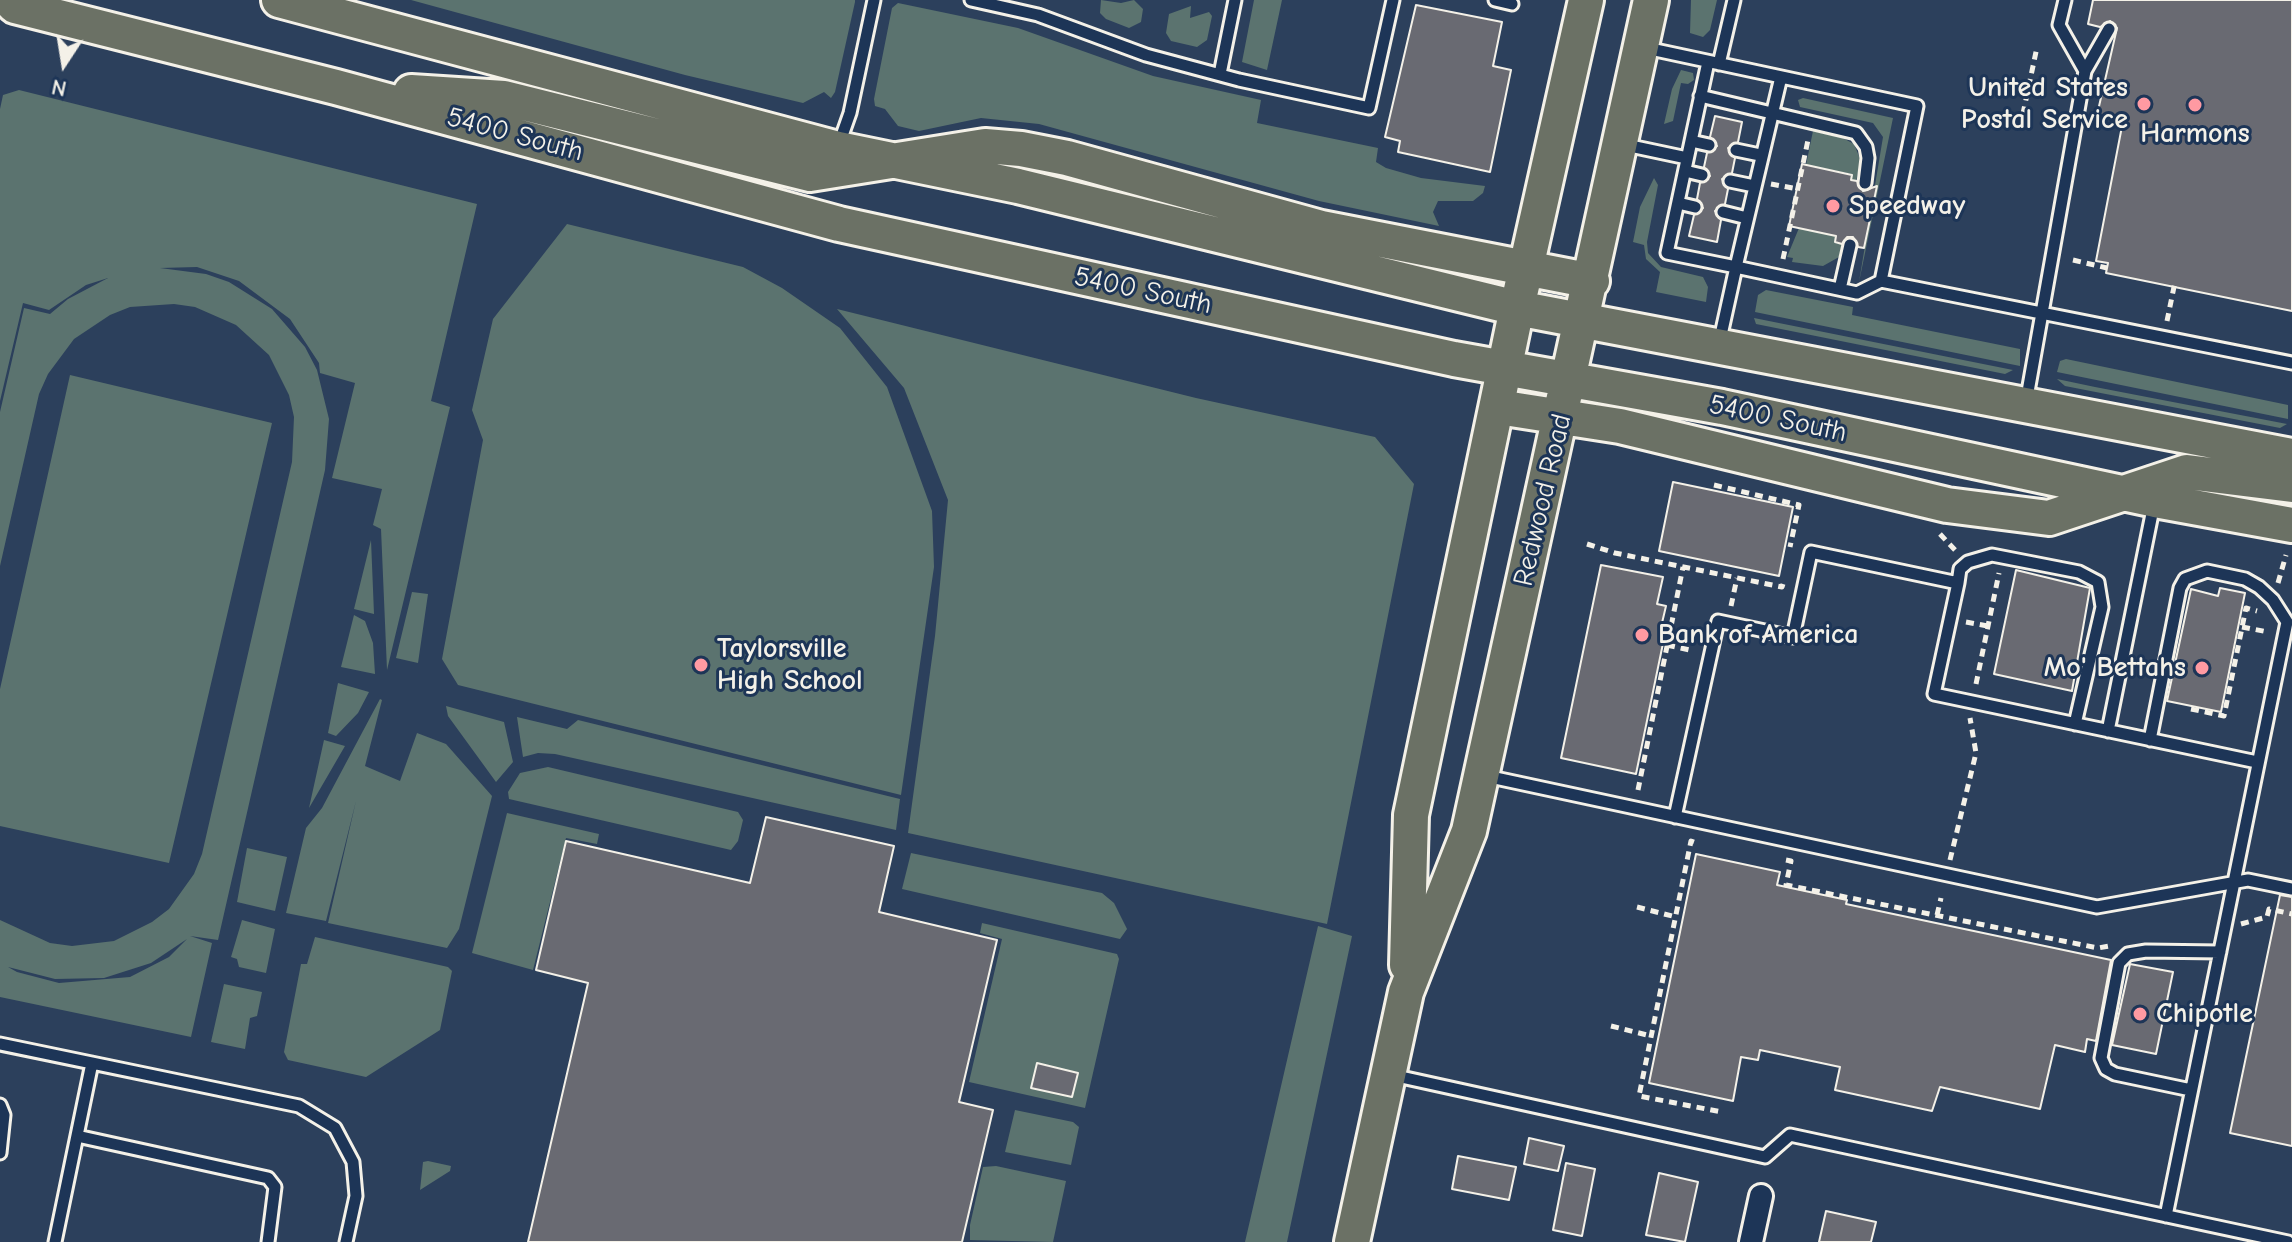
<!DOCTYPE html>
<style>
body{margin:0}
#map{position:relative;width:2292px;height:1242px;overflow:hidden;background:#2c405c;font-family:"Comic Neue",sans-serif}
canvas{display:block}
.north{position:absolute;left:24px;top:24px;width:80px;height:80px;-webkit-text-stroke:6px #1d3557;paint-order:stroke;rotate:192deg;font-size:22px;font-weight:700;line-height:32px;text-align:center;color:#f4f1e8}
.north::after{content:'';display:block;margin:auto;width:28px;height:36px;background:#f4f1e8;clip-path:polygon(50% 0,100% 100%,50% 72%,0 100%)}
</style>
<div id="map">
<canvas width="2292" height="1242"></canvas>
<div class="north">N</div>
</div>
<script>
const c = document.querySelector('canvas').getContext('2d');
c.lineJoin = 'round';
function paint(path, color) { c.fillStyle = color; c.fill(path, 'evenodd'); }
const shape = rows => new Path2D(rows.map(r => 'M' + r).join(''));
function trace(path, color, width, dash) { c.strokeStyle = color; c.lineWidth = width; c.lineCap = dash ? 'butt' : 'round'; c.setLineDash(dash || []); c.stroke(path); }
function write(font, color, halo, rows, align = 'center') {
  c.font = font + ' "Comic Neue",sans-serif'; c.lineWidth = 6; c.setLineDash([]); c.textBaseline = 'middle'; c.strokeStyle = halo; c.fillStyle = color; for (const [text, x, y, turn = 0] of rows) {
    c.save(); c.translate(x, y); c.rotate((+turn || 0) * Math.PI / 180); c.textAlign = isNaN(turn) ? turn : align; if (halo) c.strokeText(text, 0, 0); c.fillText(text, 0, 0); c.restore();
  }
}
paint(shape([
 [411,0,855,0,855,2,835,92,831,98,824,92,803,103,685,75],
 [1101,0,1121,3,1134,0,1143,9,1141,22,1129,28,1106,19,1100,13],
 [1254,0,1282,0,1267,70,1242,62],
 [1691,0,1717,0,1710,30,1703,37,1690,33],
 [898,3,1018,28,1153,76,1261,100,1257,123,1378,148,1376,162,1386,168,1421,178,1485,186,1483,193,1473,201,1438,201,1433,212,1439,226,1319,201,1039,124,981,118,919,131,898,126,885,109,875,106,874,99,892,8],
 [1191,6,1190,18,1209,12,1212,16,1207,40,1197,47,1171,41,1166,33,1169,14],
 [1681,70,1693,73,1694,80,1688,84,1681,83,1673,121,1664,124,1672,89],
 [19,90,477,204,431,401,450,407,387,670,381,529,373,525,382,489,332,478,355,383,320,373,319,363,290,319,239,281,197,267,160,268,206,274,229,282,272,309,305,347,317,370,329,419,325,470,218,940,190,936,212,943,191,1037,0,997,0,920,50,943,72,946,114,941,152,922,169,909,194,874,202,854,292,462,294,417,289,395,269,355,236,325,195,307,174,304,130,307,110,315,74,339,48,374,39,394,0,566,0,412,24,308,50,314,68,299,108,278,86,285,49,310,23,303,0,401,0,109,3,95],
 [187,939,169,957,130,977,59,983,17,972,8,967,55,979,104,978,151,963],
 [1803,98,1893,118,1859,282,1883,137,1873,123,1800,107,1798,100],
 [1813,131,1841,137,1854,144,1861,161,1856,181,1851,180,1852,174,1806,165],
 [1654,178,1658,185,1647,242,1648,253,1661,267,1703,277,1708,287,1706,302,1656,292,1660,272,1646,259,1644,245,1633,242,1640,207],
 [567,224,743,267,782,288,840,328,887,387,932,511,934,567,901,795,458,685,442,659,483,440,472,410,493,319],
 [1799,228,1836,236,1835,243,1842,244,1839,257,1823,266,1792,262,1793,258,1787,257],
 [1766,290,1853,307,1852,315,2020,349,2020,366,1755,312,1758,295],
 [837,309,1196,398,1375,437,1414,484,1327,924,908,833,935,636,948,500,904,388],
 [1754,318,2013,370,2005,374,1756,324],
 [2066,359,2288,405,2288,419,2057,372,2060,361],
 [70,375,272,423,169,863,0,826,0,689],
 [2057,379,2095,387,2287,424,2280,428,2157,404,2065,386],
 [371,540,374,614,354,609],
 [412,592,428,594,418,663,396,658],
 [354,615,365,621,373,643,375,674,341,667],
 [338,683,369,692,358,713,336,736,328,733],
 [380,699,382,700,365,766,400,781,417,733,446,744,492,796,459,929,447,948,328,923,356,801,326,921,286,913,306,828,322,808],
 [446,706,504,722,513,762,496,782,448,716],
 [517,717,567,729,578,720,900,799,896,830,555,754,538,753,523,757],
 [324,740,345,746,309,808],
 [548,767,738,812,743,820,738,841,731,850,509,799,508,792,520,773],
 [507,813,599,834,597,844,566,838,533,970,472,953],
 [247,848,287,857,275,911,237,902],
 [911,853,1102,893,1114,903,1127,929,1120,939,902,889],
 [242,920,275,929,266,973,239,967,237,959,231,957],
 [982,923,1117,954,1119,959,1085,1108,969,1082,1002,939,980,933],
 [1318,926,1352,936,1287,1242,1245,1242],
 [315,937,448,967,452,971,440,1030,366,1077,288,1060,284,1052,301,964,307,964],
 [224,984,262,992,257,1016,250,1018,245,1049,211,1042],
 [1015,1110,1073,1122,1079,1127,1071,1165,1005,1152],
 [428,1161,451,1166,450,1171,420,1190,423,1162],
 [996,1166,1066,1181,1053,1242,970,1240,970,1225,983,1167]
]), '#5b736f');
const building = shape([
 [2093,0,2292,0,2292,311,2106,273,2108,263,2096,261,2123,121,2097,115,2117,28,2110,21,2100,27,2088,24,2093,0],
 [1416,5,1502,22,1493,66,1511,70,1490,172,1398,152,1400,141,1385,137,1416,5],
 [1715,116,1742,122,1738,142,1728,148,1735,158,1732,173,1722,179,1728,189,1725,204,1715,211,1721,220,1717,242,1689,236,1694,215,1703,208,1697,199,1700,183,1710,176,1704,167,1707,153,1717,146,1710,137,1715,116],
 [1802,164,1852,175,1851,180,1857,181,1863,191,1877,186,1864,248,1858,247,1853,237,1847,237,1842,244,1835,242,1836,236,1789,226,1802,164],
 [1673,482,1793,507,1779,576,1659,551,1673,482],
 [1601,565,1663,577,1657,604,1666,606,1662,623,1667,624,1636,774,1561,758,1601,565],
 [2016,570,2090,588,2072,691,1994,674,2016,570],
 [2220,588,2245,593,2221,712,2167,701,2191,589,2218,596,2220,588],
 [766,817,894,846,879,912,997,940,959,1102,993,1110,962,1242,528,1242,588,983,536,970,566,841,750,883,766,817],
 [1696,854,1780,872,1777,885,1847,900,1846,904,2111,960,2096,1041,2087,1039,2085,1052,2055,1045,2040,1109,1940,1087,1932,1111,1835,1090,1840,1067,1760,1050,1758,1060,1741,1057,1733,1101,1649,1083,1696,854],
 [2280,895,2292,897,2292,1146,2230,1133,2280,895],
 [2130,964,2173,972,2156,1054,2112,1045,2130,964],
 [1037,1063,1078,1073,1072,1097,1031,1088,1037,1063],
 [1529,1138,1564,1146,1558,1171,1524,1164,1529,1138],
 [1458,1156,1516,1167,1509,1200,1452,1189,1458,1156],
 [1566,1163,1595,1169,1582,1236,1553,1230,1566,1163],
 [1659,1173,1698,1182,1685,1242,1646,1235,1659,1173],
 [1826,1211,1876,1222,1871,1242,1819,1242,1826,1211]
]);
paint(building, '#696a72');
trace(building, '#f4f1e8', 2);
const lane = shape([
 [971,0,1038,15,1146,55,1239,80,1369,108,1393,0],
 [1495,0,1512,4],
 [1646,48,1917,106,1881,281],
 [1708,62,1667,253,1736,267,1781,77],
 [1719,64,1734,0],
 [2085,71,2109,29],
 [1220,74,1235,0],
 [1700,96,1856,133,1866,147,1868,158,1865,183],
 [1691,141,1709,145],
 [1621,144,1687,158],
 [838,147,850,113,874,0],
 [1736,150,1760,155],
 [1685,171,1702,175],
 [1730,181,1754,186],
 [1678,203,1695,207],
 [1723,212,1747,218],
 [1840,289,1850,245],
 [1719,344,1736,267,1857,293,1881,281,2292,363],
 [2026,403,2085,71,2059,25,2065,0],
 [1958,583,1960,569,1968,562,1992,555,2079,572,2098,582,2102,607,2075,724],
 [2108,731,2154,504],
 [2150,740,2180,588,2185,579,2207,571,2245,579,2259,587,2273,600,2287,622,2166,1216],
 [1486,776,2097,907,2248,880,2292,889],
 [1675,817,1718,621,1793,637,1811,552,1958,583,1934,694,2257,762],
 [0,1044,299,1106,335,1128,353,1162,356,1196,346,1242],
 [1392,1075,1765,1157,1790,1135,2288,1242],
 [2191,1090,2115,1074,2106,1069,2101,1058,2119,963,2128,954,2146,951,2220,952],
 [0,1105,4,1115,0,1153],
 [77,1136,268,1178,275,1187,268,1242],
 [55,1242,92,1063]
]);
const street = shape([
 [1751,1242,1761,1196]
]);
const primary = shape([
 [9,0,15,6,336,87,839,224,1454,359,1722,407,2155,500,2292,525],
 [279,0,838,149,1018,186,1517,308,2292,456],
 [411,92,504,98,810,174,985,146,1021,149,1067,158,1321,228,1592,281],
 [1498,407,1620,426,1947,505,2049,518,2187,472,2292,485],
 [1407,965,1411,815,1517,308,1586,0],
 [1352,1242,1406,992,1469,831,1651,0]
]);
trace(lane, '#f4f1e8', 17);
trace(street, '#f4f1e8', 28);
trace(primary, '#f4f1e8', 40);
trace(shape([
 [2020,128,2037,47],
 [1771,184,1798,189],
 [1783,259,1808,140],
 [2073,260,2107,268],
 [2167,321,2175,282],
 [1714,485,1799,505,1790,547],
 [1940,534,1955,550],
 [1587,544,1615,553,1782,587,1783,584],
 [2278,583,2286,555],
 [1731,606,1737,578],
 [1966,622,1988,626],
 [2242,627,2268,632],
 [1667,645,1694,651],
 [1976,684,1999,573],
 [2191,709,2224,716,2246,608,2257,611],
 [1638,790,1683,567],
 [1694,842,1691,841,1639,1096,1722,1112],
 [1786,860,1791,861,1786,885,2098,948,2109,946],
 [1950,860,1976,753,1970,718],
 [1637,907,1676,917],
 [1937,915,1941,898],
 [2241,924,2267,917,2269,909,2292,914],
 [1611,1026,1651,1036]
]), '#f4f1e8', 5, [8, 6]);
trace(lane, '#1d3557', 11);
trace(street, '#1d3557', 22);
trace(primary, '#6b7165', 34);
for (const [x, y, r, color] of [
 [2144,104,8,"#ff9aa2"],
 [2195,105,8,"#ff9aa2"],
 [1833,206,8,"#ff9aa2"],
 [1642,635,8,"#ff9aa2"],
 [701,665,8,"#ff9aa2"],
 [2202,668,8,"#ff9aa2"],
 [2140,1014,8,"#ff9aa2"]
]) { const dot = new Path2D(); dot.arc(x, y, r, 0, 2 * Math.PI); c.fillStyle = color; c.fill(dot); trace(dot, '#1d3557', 3); }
write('bold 28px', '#f4f1e8', '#1d3557', [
 ["United States",2128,88,"right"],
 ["Postal Service",2128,120,"right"],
 ["Harmons",2195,134,"center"],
 ["Speedway",1849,206],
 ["Bank of America",1658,635],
 ["Taylorsville",717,649],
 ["High School",717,681],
 ["Mo' Bettahs",2186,668,"right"],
 ["Chipotle",2156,1014]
], 'left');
write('28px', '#f4f1e8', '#1d3557', [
 ["5400 South",515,135,15],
 ["5400 South",1143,291,12],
 ["5400 South",1778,419,12],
 ["Redwood Road",1543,500,-77]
]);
</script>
